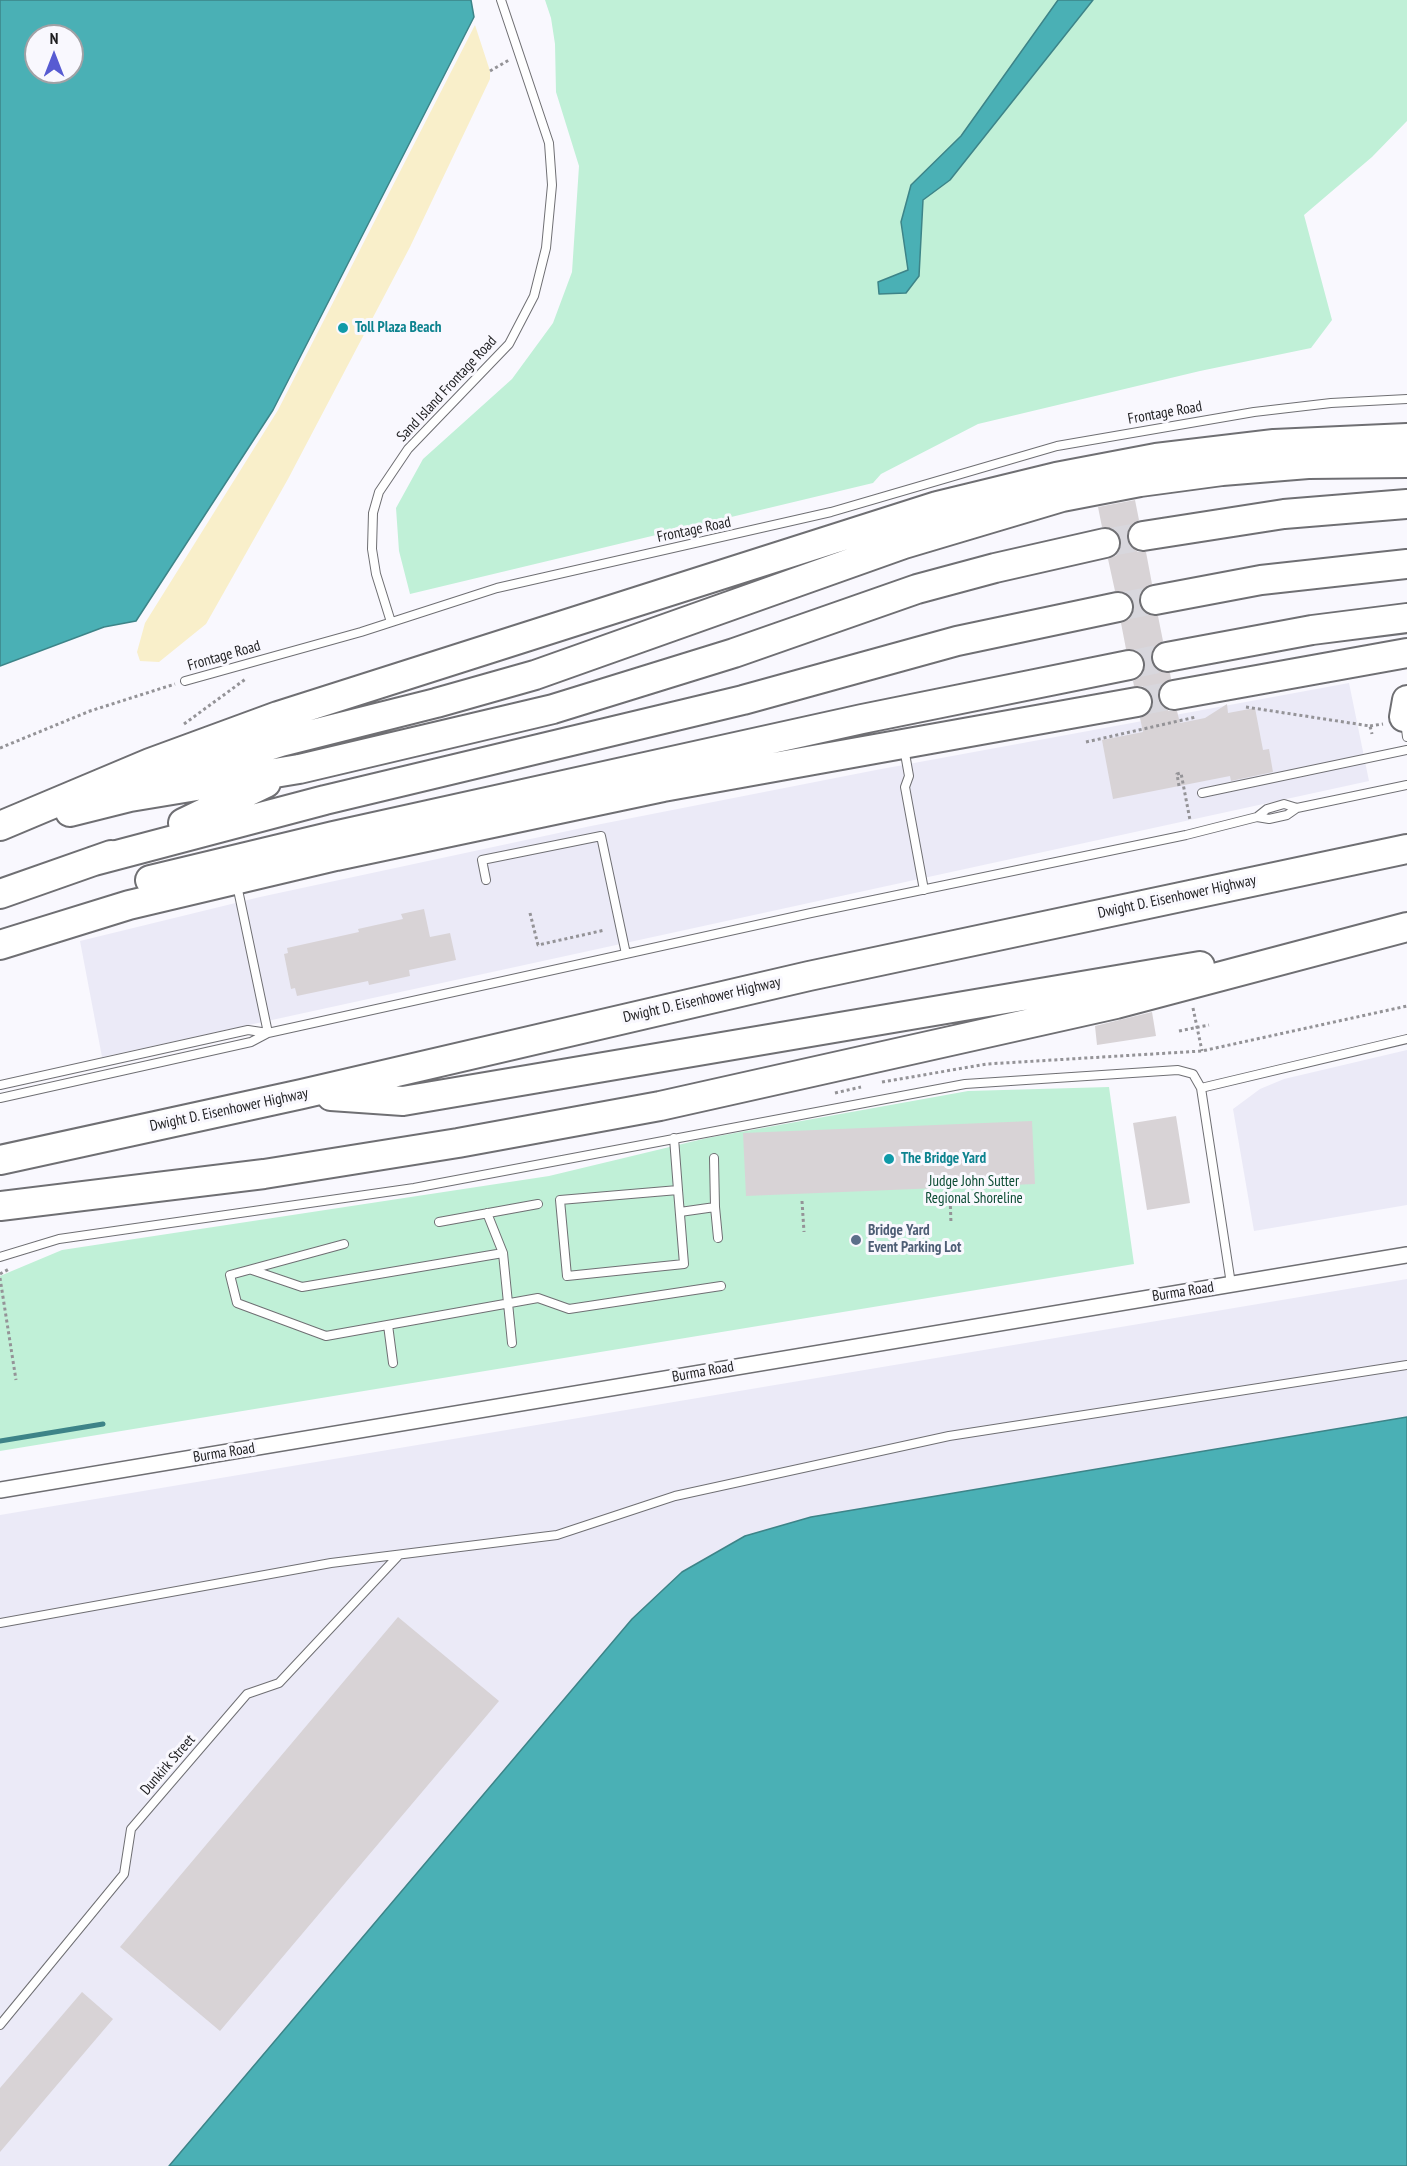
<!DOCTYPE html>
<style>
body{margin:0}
#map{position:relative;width:1407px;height:2166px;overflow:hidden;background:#f9f8fe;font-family:"PT Sans Narrow",sans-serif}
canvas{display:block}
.north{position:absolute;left:24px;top:24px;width:60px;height:60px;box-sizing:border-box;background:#f9f8fe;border:2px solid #a1a1a5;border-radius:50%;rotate:0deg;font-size:16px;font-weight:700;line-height:24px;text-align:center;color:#1e1e20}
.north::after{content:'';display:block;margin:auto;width:21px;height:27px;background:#575bd2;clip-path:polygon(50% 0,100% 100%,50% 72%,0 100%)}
</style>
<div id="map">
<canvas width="1407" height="2166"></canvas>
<div class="north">N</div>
</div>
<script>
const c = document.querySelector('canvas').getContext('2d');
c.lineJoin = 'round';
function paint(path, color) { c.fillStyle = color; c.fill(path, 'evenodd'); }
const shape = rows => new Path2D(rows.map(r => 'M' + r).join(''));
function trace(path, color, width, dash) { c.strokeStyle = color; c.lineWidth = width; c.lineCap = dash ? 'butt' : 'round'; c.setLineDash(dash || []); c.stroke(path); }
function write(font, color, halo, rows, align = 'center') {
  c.font = font + ' "PT Sans Narrow",sans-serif'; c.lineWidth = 6; c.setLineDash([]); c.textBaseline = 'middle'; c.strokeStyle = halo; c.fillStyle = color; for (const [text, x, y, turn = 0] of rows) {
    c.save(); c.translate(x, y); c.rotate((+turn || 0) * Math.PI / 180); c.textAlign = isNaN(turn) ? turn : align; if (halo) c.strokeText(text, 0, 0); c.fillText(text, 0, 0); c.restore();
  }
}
paint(shape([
 [1349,683,1369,781,102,1057,80,941,260,897,591,826,876,770],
 [1407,1050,1407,1205,1254,1231,1233,1109,1260,1089,1284,1079],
 [1407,1279,1407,1417,811,1517,745,1536,682,1572,632,1619,169,2166,0,2166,0,1515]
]), '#ebeaf7');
paint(shape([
 [545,0,1407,0,1407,121,1372,157,1304,215,1332,320,1311,348,1200,371,978,424,881,474,873,483,410,594,399,551,396,508,423,459,512,379,553,323,572,272,579,166,556,92,555,44,551,18],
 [1109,1087,1134,1264,0,1451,0,1276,62,1250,549,1176,707,1138,968,1091]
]), '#c0f0d7');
paint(shape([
 [475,25,490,71,490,79,410,247,288,479,206,624,159,662,140,661,137,652,145,623,278,410]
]), '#f9efca');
const water = shape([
 [0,0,471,0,474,17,273,410,136,621,104,627,0,666,0,0],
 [36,36,72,36,72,72,36,72,36,36],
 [1058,0,1093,0,950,180,923,200,919,276,906,293,879,294,878,282,908,270,901,222,911,185,961,136,1058,0],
 [1407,1417,1407,2166,169,2166,632,1619,682,1572,745,1536,811,1517,1407,1417]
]);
paint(water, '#4ab0b5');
trace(water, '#3d8488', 1.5);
trace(shape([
 [0,1441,103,1424]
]), '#3d8488', 5);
paint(shape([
 [1135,500,1139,520,1128,530,1127,538,1131,547,1138,552,1146,552,1152,584,1140,594,1139,604,1149,615,1158,616,1163,641,1152,651,1151,661,1161,672,1170,673,1171,679,1159,689,1158,697,1161,705,1169,711,1177,711,1180,723,1205,718,1227,704,1228,713,1255,708,1263,750,1269,749,1273,772,1231,781,1230,776,1113,799,1102,740,1143,732,1140,718,1148,714,1153,700,1149,691,1142,686,1134,686,1133,681,1140,677,1145,662,1141,654,1126,649,1121,623,1129,619,1134,604,1130,596,1115,591,1108,559,1117,555,1121,540,1117,531,1102,527,1098,507],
 [424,909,430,937,450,933,456,960,409,970,410,976,369,985,368,981,297,996,295,988,291,989,284,954,288,953,287,948,359,932,358,929,403,919,401,914],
 [1152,1012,1156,1036,1097,1045,1095,1026],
 [1176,1116,1190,1203,1147,1210,1133,1123],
 [1032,1121,1035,1184,746,1196,743,1133],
 [398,1617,499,1701,220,2031,120,1947],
 [82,1992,113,2019,0,2152,0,2088]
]), '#d8d3d6');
trace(shape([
 [1105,543,1143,536],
 [1118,607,1155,600],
 [1129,665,1167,657],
 [1137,702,1174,695]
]), '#d8d7dd', 28, [28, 14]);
const service = shape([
 [391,622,376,574,372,549,373,513,379,492,408,449,509,344,534,296,546,248,552,185,549,143,501,0],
 [185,681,361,632,497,588,831,512,1057,446,1254,412,1331,403,1407,399],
 [1405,721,1407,737],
 [904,748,909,776,905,787,924,890],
 [1202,793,1407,750],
 [1257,817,1267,809,1284,804,1297,808],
 [486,880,482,860,601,836,626,954],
 [237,885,268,1033],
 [0,1085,248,1030,268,1033],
 [1201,1088,1407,1039],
 [0,1098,251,1042,268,1033,811,913,1186,835,1257,817,1269,819,1287,815,1297,808,1407,785],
 [674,1138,678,1190,684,1264,567,1276,560,1200,678,1190],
 [715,1207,718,1238],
 [680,1212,715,1207,714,1158],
 [487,1213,503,1253],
 [439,1222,538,1204],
 [344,1244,230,1275,237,1303,326,1336,538,1298,569,1309,721,1286],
 [0,1257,59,1239,414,1188,965,1084,1178,1070,1193,1074,1201,1088,1231,1284],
 [252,1270,302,1287,503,1253,512,1343],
 [388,1325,393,1363],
 [0,1623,331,1563,557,1535,675,1496,949,1436,1407,1365],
 [0,2025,124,1874,131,1829,247,1694,279,1683,399,1555]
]);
const minor = shape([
 [0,1490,1407,1255]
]);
const motorway = shape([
 [1143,536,1284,514,1407,504],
 [1155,600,1261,580,1407,564],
 [1167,657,1312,630,1407,618],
 [1174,695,1407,653],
 [1404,717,1407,700],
 [140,787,281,742,436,703,535,675,904,544,1062,497,1140,482,1222,471,1308,464,1407,463],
 [70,812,130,797,299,769,553,709,734,653,917,589,995,568,1105,543],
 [183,823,266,783],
 [0,826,150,763,278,716,937,506,1056,477,1156,458,1274,444,1407,438],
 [94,861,325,800,743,700,957,641,1118,607],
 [150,880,333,836,862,719,1129,665],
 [0,894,111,855],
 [0,945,129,905,336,856,663,787,1137,702],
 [331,1096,403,1101,1200,966],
 [0,1160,302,1094,809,976,1407,849],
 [0,1206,264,1174,458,1143,660,1106,1116,1004,1407,927]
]);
trace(service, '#6f6f73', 10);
trace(minor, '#6f6f73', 18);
trace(motorway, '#6f6f73', 32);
trace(shape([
 [490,71,509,60],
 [1246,707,1370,726,1372,734],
 [184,724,247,678],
 [1370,726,1383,724],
 [1086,742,1196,717],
 [0,748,90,711,175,684],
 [1179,786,1177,774,1181,773,1190,820],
 [530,913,538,945,605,930],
 [1193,1008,1202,1051],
 [1179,1031,1209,1025],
 [882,1082,987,1064,1202,1051,1407,1006],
 [835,1093,861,1087],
 [950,1194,951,1224],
 [802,1201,804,1232],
 [0,1274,9,1269],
 [0,1278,16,1380]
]), '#949397', 3, [3, 3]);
trace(service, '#fff', 8);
trace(minor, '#fff', 15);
trace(motorway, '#fff', 28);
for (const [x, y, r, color] of [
 [343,328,6,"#0f9aa8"],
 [889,1159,6,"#0f9aa8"],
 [856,1240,6,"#5c6f8a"]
]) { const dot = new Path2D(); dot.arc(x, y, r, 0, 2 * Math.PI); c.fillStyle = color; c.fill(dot); trace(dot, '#f9f8fe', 2); }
write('bold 15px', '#0d838f', '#f9f8fe', [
 ["Toll Plaza Beach",355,328],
 ["The Bridge Yard",901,1159]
], 'left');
write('15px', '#1e1e20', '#f9f8fe', [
 ["Sand Island Frontage Road",447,389,-47],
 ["Frontage Road",1165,413,-10],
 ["Frontage Road",694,530,-12],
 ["Frontage Road",224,656,-16],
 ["Dwight D. Eisenhower Highway",1177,897,-12],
 ["Dwight D. Eisenhower Highway",702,1000,-13],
 ["Dwight D. Eisenhower Highway",229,1110,-12],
 ["Burma Road",1183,1292,-9],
 ["Burma Road",703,1372,-10],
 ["Burma Road",224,1453,-9],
 ["Dunkirk Street",168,1765,-49]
]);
write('15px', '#0b4b33', '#f9f8fe', [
 ["Judge John Sutter",974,1182],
 ["Regional Shoreline",974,1199]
]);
write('bold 15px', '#4e5e75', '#f9f8fe', [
 ["Bridge Yard",868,1231],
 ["Event Parking Lot",868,1248]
], 'left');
</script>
